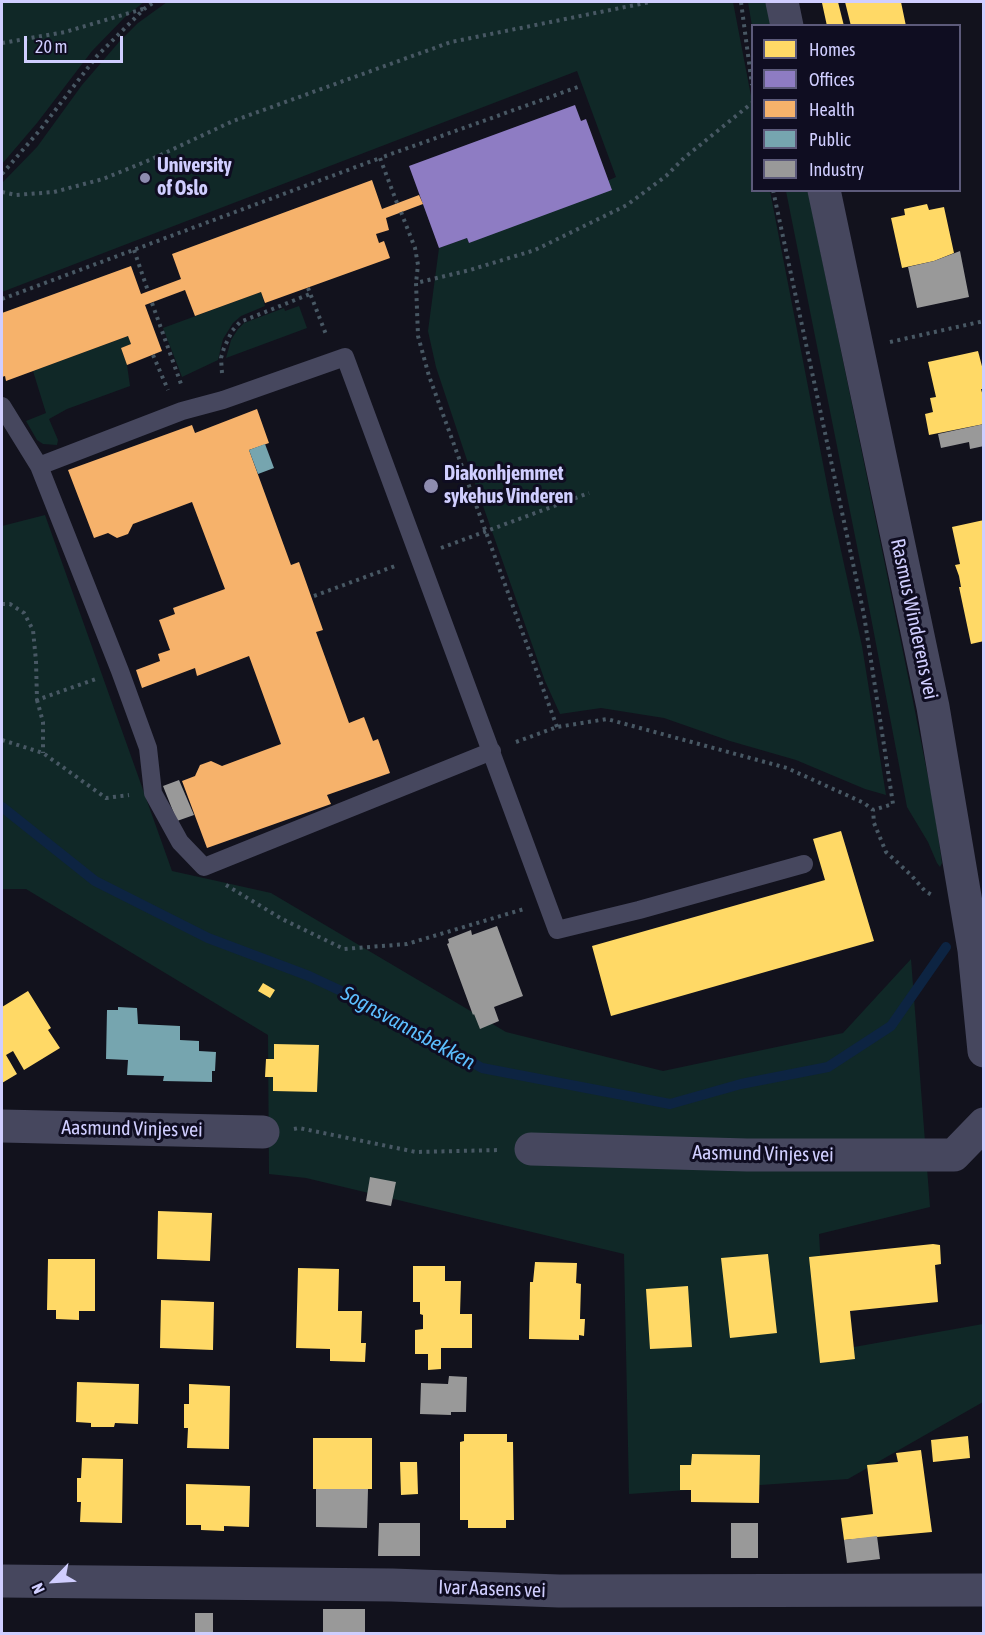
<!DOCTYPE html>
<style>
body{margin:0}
#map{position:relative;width:985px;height:1635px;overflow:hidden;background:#12121d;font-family:"Asap Condensed",sans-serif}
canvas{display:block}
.frame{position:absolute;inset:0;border:3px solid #d0ceff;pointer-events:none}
.legend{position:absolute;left:751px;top:24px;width:210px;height:168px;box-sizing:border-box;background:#0f0d21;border:2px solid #5c5a7a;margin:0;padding:8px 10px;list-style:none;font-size:18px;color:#d0ceff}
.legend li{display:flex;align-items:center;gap:12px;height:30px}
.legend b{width:30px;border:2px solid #5c5a7a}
.north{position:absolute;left:24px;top:1551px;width:60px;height:60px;-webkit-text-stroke:4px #0f0d21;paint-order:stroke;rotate:245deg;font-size:16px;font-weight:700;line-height:24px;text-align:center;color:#d0ceff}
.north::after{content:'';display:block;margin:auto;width:21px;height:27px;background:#d0ceff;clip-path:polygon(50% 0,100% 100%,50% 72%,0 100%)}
.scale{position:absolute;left:24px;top:36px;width:99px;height:27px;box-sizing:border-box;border:3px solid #d0ceff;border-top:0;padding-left:8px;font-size:18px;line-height:21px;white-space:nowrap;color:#d0ceff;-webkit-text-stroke:4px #0f0d21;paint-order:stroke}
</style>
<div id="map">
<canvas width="985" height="1635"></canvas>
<div class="frame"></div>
<ul class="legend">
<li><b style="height:16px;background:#ffd966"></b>Homes</li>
<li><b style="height:16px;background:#8e7cc3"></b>Offices</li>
<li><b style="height:16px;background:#f6b26b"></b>Health</li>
<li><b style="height:16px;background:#76a5af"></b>Public</li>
<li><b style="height:16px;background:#999"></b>Industry</li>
</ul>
<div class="north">N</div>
<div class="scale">20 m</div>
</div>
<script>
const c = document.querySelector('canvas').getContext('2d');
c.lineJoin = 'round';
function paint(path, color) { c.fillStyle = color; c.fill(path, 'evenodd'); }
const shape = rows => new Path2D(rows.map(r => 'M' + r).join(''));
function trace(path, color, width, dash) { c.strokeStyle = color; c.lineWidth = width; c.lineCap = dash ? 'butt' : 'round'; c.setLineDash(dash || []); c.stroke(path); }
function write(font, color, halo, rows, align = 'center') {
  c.font = font + ' "Asap Condensed",sans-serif'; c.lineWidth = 6; c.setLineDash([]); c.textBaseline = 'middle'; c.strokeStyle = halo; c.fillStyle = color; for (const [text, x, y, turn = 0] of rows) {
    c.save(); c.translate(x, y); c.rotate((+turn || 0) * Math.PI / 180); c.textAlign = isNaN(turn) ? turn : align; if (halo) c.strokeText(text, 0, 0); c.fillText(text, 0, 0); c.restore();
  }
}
paint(shape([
 [2,2,144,2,125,17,92,51,37,123,2,164],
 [167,2,733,2,752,101,752,190,770,191,831,505,862,646,886,795,865,789,796,760,730,741,664,718,601,708,560,714,545,681,471,472,436,367,428,331,439,248,467,238,469,243,616,177,577,71,2,292,2,183,37,147,82,85,119,42,138,23],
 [748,2,767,2,773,25,752,26],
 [786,191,808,191,910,686,934,807,942,863,940,867,937,863,928,842,907,807,865,586],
 [261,292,265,306,241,316,233,323,223,339,218,360,182,377,163,328],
 [299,306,307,328,226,358,231,340,238,329,244,323,284,308,285,311],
 [128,336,131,344,121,348,127,365,130,386,67,409,49,419,58,440,57,445,43,444,37,440,26,421,46,413,33,371],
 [45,515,172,871,271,893,506,1032,663,1071,843,1033,911,959,930,1207,819,1234,826,1352,983,1324,983,1402,848,1479,629,1494,624,1254,306,1178,269,1174,268,1035,26,889,2,889,2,526]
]), '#102827');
paint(shape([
 [838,2,844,26,827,26,822,3],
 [845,2,901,2,906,26,851,26],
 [927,204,929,210,944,207,954,253,934,261,902,268,891,218,905,215,904,209],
 [978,351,984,374,984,389,981,389,984,400,984,424,929,435,925,414,933,412,930,398,936,397,928,362],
 [984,520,984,641,971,644,959,587,961,587,959,576,955,565,960,564,952,527],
 [841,831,874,941,611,1016,592,946,825,880,813,839],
 [263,983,275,990,270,998,258,991],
 [28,991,51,1028,48,1030,60,1048,24,1070,13,1051,6,1055,17,1074,2,1083,2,1036,3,1036,2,1007],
 [274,1044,319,1045,317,1092,273,1091,273,1077,265,1077,266,1059,274,1059],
 [158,1211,212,1213,210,1261,157,1259],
 [933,1244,940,1245,941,1264,935,1265,938,1302,850,1311,855,1359,820,1363,809,1257],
 [768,1254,777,1333,730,1338,721,1258],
 [48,1259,95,1259,95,1311,79,1311,79,1320,56,1319,56,1310,47,1310],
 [535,1262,577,1263,576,1283,581,1284,580,1319,585,1319,584,1336,579,1335,579,1340,529,1339,530,1282,533,1282],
 [413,1266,445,1266,445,1281,461,1281,460,1314,472,1314,472,1348,441,1348,441,1369,428,1370,428,1354,415,1354,415,1330,423,1329,423,1315,420,1314,420,1302,413,1302],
 [298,1268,339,1269,338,1311,362,1311,361,1343,366,1343,365,1362,330,1361,330,1349,296,1348],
 [688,1286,692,1347,650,1349,646,1289],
 [161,1300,214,1302,213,1350,160,1348],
 [77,1382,139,1384,138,1424,115,1423,114,1427,91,1427,91,1423,76,1422],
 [189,1384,230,1386,229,1449,187,1448,188,1428,184,1428,184,1404,189,1404],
 [464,1434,507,1434,507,1442,513,1442,514,1520,506,1520,506,1528,468,1528,468,1520,460,1520,460,1442,464,1441],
 [968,1436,970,1458,933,1462,931,1440],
 [313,1438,372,1438,372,1489,313,1489],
 [921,1450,932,1532,844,1540,841,1518,873,1514,867,1465,898,1462,896,1453],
 [692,1454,760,1455,759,1503,691,1502,691,1490,680,1490,680,1465,691,1465],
 [82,1458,123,1459,122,1523,80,1522,81,1502,77,1502,77,1478,81,1478],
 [400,1462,417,1462,418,1494,401,1495],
 [186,1484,250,1486,249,1527,224,1526,224,1531,201,1530,201,1525,186,1525]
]), '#ffd966');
paint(shape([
 [575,105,581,121,586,119,612,190,469,243,467,238,439,248,409,166]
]), '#8e7cc3');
paint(shape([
 [372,180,382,209,419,195,423,204,386,218,389,230,376,234,379,243,384,241,390,258,265,303,261,292,195,316,185,290,145,305,162,351,127,365,121,348,131,344,128,336,6,381,5,376,2,377,2,313,131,266,141,294,181,279,172,254],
 [257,409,269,443,249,450,291,565,299,562,323,630,316,632,349,723,364,717,373,741,378,739,390,773,327,795,331,804,207,848,182,781,195,776,200,765,211,761,222,766,281,744,249,656,197,676,195,668,142,688,136,670,160,661,158,654,170,650,159,620,175,614,173,608,225,589,192,502,133,524,128,534,117,538,108,533,94,538,68,470,192,425,195,433]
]), '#f6b26b');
paint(shape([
 [265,444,274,468,258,474,249,450],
 [118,1007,137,1008,138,1024,180,1026,180,1040,199,1041,199,1051,216,1052,215,1071,212,1071,212,1082,163,1081,164,1076,127,1075,128,1060,106,1059,107,1010,118,1010]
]), '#76a5af');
paint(shape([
 [960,251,969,297,917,308,908,267,934,261],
 [984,424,984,446,970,449,969,442,941,448,938,434],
 [179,780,194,815,177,821,163,786],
 [497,926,523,996,494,1007,499,1021,480,1029,474,1014,473,1015,447,944,449,943,448,939,471,930,472,935],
 [370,1177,396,1182,391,1206,366,1201],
 [449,1376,467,1377,466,1412,451,1412,451,1415,420,1414,421,1383,448,1384],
 [316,1489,368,1489,367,1528,316,1527],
 [379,1523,420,1523,420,1556,378,1556],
 [731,1523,758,1523,758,1558,731,1558],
 [877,1536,880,1559,847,1563,844,1540],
 [323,1609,365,1609,365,1634,323,1634],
 [195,1613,213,1613,213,1634,195,1634]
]), '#999');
trace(shape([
 [2,807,95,881,208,938,309,976,367,1003,482,1068,670,1104,741,1084,828,1067,891,1026,946,947]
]), '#0d2442', 10);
trace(shape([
 [741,2,752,85],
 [2,43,65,32,143,9],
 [2,174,40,130,97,56,144,9,154,2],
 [773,190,864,615,893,804,873,810],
 [2,192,16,195,54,192,103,179,152,159,233,121,451,42,650,2],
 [397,203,380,158,578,87],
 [401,212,415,248,418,265,416,283],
 [134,250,148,291],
 [308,288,327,337],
 [2,299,380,158],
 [152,303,181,384],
 [890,342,984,321],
 [153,355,168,390],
 [222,373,221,358,224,348,232,331,240,322,310,294],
 [441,548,589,493],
 [314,596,395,566],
 [2,604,10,604,24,613,33,630,36,661,37,700,96,679],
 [37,700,43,722,43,753],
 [557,727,429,376,418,336,416,283,470,270,535,250,627,205,666,176,684,158,752,103],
 [2,740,43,753,106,798,129,795],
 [516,742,557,727,607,719,787,768,864,803,873,810,874,823,886,852,911,875,925,891,932,895],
 [226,885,282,919,344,949,407,944,524,909],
 [294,1129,299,1128,416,1152,500,1150]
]), '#485864', 4, [3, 4.5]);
trace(shape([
 [2,406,39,466,120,671,148,748,153,793,180,842,204,867,492,751],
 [39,466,182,411,223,400,345,357,557,930,639,910,804,864]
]), '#46475e', 18);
trace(shape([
 [782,2,787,26],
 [824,190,933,707,974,950,984,1051],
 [2,1126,263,1132],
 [531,1149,747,1155,954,1155,984,1124],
 [2,1581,392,1585,559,1591,984,1590]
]), '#46475e', 33);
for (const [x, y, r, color] of [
 [145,178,6,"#8e8cb0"],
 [431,486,8,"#8e8cb0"]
]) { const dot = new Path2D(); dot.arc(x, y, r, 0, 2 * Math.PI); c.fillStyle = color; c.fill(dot); trace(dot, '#0f0d21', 2); }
write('bold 20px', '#d0ceff', '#0f0d21', [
 ["University",157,166],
 ["of Oslo",157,189],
 ["Diakonhjemmet",444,474],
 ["sykehus Vinderen",444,497]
], 'left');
write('20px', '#d0ceff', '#0f0d21', [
 ["Rasmus Winderens vei",914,619,78],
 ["Aasmund Vinjes vei",132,1129,1],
 ["Aasmund Vinjes vei",763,1154,1],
 ["Ivar Aasens vei",492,1589,2]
]);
write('italic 21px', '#5cbefe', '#0f0d21', [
 ["Sognsvannsbekken",408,1028,29]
]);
</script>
